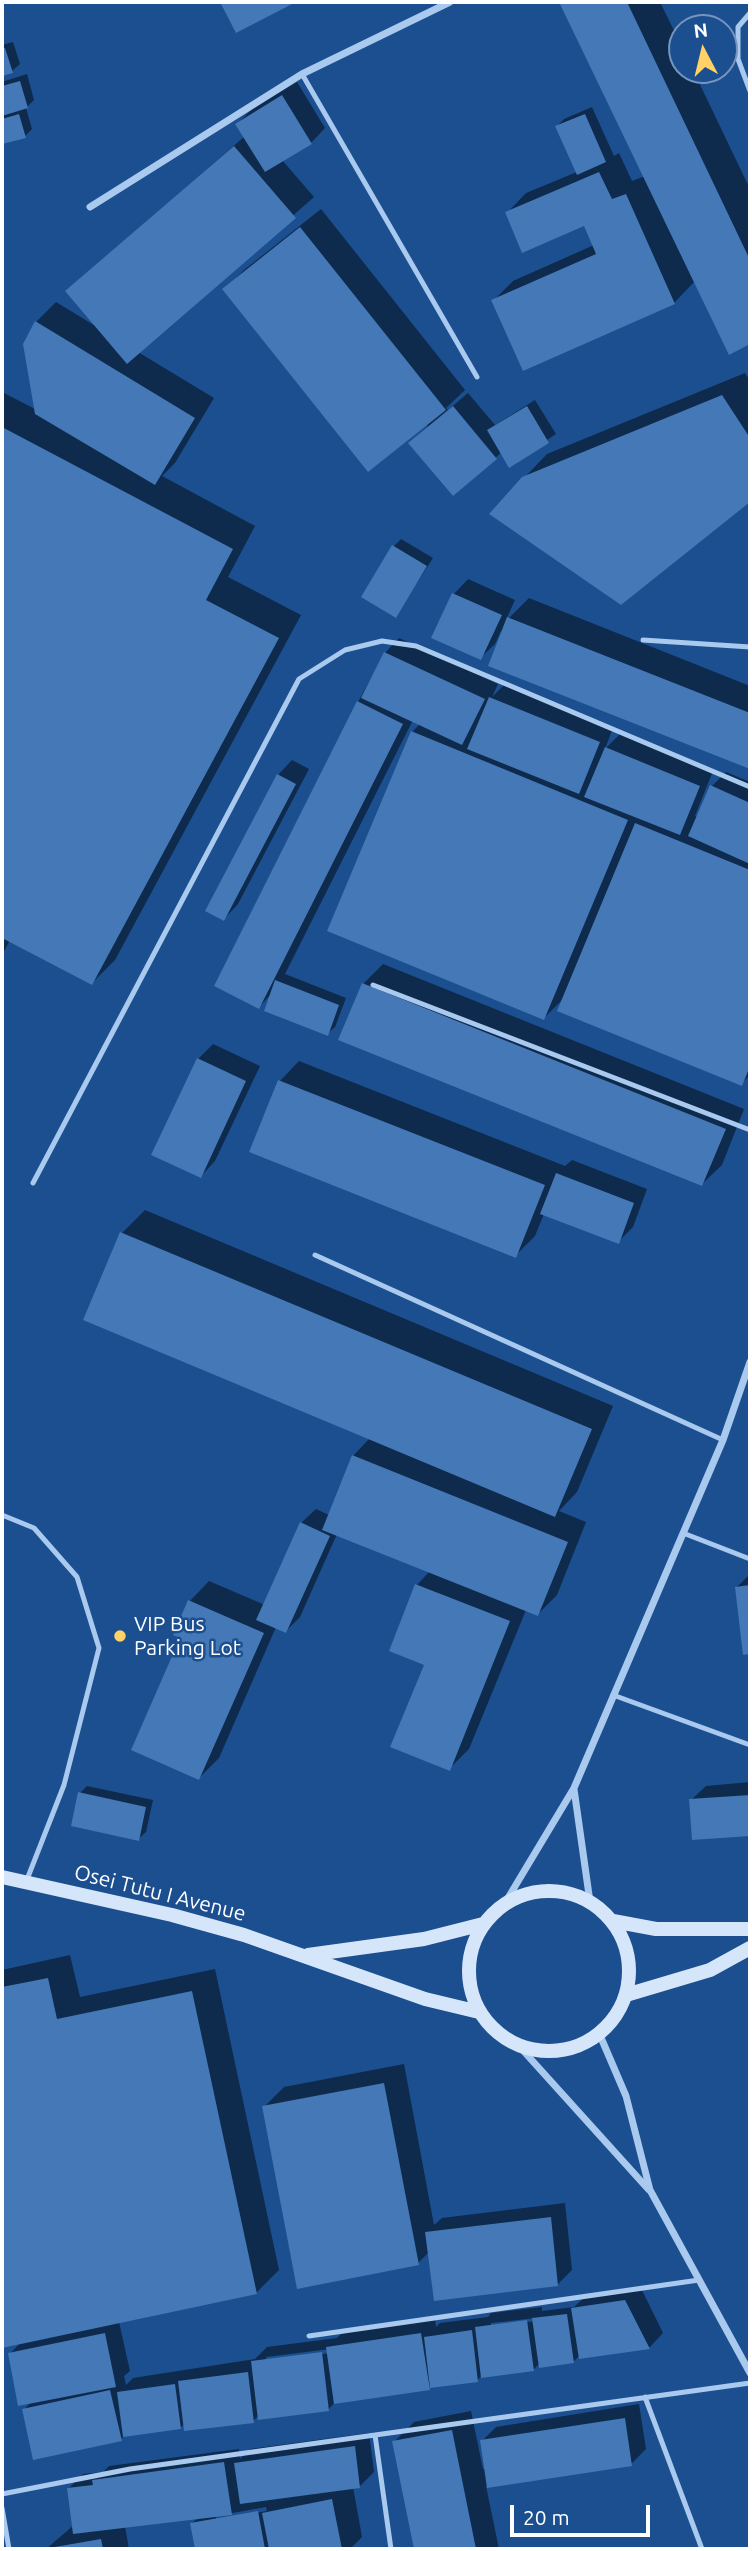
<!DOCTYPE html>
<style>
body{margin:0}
#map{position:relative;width:752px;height:2551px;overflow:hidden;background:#1b4f8f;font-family:Ubuntu,sans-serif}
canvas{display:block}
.frame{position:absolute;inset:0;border:4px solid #fff;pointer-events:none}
.north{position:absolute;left:668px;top:14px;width:70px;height:70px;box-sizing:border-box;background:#1b4f8f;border:2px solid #7695bc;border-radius:50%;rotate:353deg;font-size:19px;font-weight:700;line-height:28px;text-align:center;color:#fff}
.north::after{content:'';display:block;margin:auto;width:24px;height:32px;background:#ffd166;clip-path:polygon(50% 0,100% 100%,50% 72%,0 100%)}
.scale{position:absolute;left:510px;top:2505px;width:140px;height:32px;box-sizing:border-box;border:4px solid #fff;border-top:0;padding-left:9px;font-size:21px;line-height:24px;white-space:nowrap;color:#fff;-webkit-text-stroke:5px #1b4f8f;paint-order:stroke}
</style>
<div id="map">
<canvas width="752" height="2551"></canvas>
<div class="frame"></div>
<div class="north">N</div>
<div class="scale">20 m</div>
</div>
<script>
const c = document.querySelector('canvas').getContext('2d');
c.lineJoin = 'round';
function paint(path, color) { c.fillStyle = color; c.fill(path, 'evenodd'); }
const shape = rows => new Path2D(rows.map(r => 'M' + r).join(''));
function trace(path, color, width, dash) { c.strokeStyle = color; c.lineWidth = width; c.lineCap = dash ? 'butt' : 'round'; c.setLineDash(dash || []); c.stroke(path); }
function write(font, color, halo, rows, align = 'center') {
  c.font = font + ' Ubuntu,sans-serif'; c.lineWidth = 5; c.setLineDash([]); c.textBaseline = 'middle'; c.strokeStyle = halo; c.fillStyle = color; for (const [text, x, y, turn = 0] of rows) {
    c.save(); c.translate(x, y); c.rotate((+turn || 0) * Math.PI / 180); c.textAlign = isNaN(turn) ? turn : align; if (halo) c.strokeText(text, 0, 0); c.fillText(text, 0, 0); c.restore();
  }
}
paint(shape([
 [561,2,660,2,682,47,682,70,693,70,750,189,750,342,729,352,695,281,674,303,493,301,513,281,594,245,585,224,507,213,526,193,577,172,557,126,564,119,592,107,614,156,619,153,632,181,645,176],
 [13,42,20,64,12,71,2,74,2,45],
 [27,74,34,100,26,108,32,129,25,136,2,143,2,82],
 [297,82,325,128,311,143,282,160,314,197,138,352,214,398,175,463,162,476,255,526,228,577,301,615,115,960,92,983,10,940,2,955,2,392,37,410,36,322,56,302,97,327,67,292,245,136,237,124,252,109],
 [321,209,465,390,446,408,448,410,468,393,495,425,535,400,556,434,509,465,502,452,453,494,410,443,428,426,426,424,224,290,244,270],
 [745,373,750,381,750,499,621,603,524,478,547,454],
 [401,539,433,558,396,615,394,546],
 [468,579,515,600,505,622,529,598,750,686,750,767,491,665,504,632,501,631,495,644,480,658,433,637,454,594],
 [399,638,498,684,492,697,505,684,613,728,605,749,621,733,713,771,695,816,698,817,712,786,726,772,750,782,750,1075,741,1084,565,997,544,1018,412,732,420,724,413,720,285,974,346,998,335,1027,327,1034,272,993,259,1007,358,702,385,653],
 [292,760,309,769,238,904,224,919,278,775],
 [383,964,744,1109,722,1165,702,1184,363,984],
 [213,1044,260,1066,215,1161,201,1176,198,1059],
 [299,1061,565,1166,572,1160,647,1189,633,1227,618,1242,544,1214,535,1236,515,1256,280,1081],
 [145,1210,613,1406,577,1492,559,1511,586,1522,557,1595,538,1614,526,1610,469,1749,449,1769,426,1664,417,1585,430,1571,337,1534,300,1617,286,1631,276,1627,219,1758,199,1778,182,1638,190,1601,209,1581,265,1605,301,1523,316,1509,329,1515,353,1456,370,1438,122,1233],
 [750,1574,750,1652,744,1653,737,1587],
 [750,1782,750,1834,694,1838,691,1800,706,1786],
 [87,1786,153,1800,146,1832,138,1839,80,1793],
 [70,1955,80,1997,215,1969,279,2270,256,2293,119,2322,130,2371,124,2376,126,2385,133,2378,255,2359,267,2347,337,2338,342,2333,435,2319,436,2327,440,2323,488,2317,491,2313,542,2307,542,2311,574,2307,588,2294,640,2286,663,2333,649,2348,580,2355,573,2362,540,2363,533,2370,482,2376,477,2380,336,2401,328,2410,259,2415,253,2421,185,2424,180,2428,125,2435,121,2439,24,2410,31,2402,10,2354,21,2342,3,2346,2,2340,2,1970],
 [536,2318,536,2321,491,2327,491,2323],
 [330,2349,331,2353,266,2361,266,2357],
 [404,2064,434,2225,442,2218,565,2203,572,2270,558,2284,429,2252,418,2263,264,2107,284,2087],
 [639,2404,646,2449,631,2464,486,2486,499,2549,415,2549,394,2442,414,2422,471,2411,483,2469,486,2469,482,2441,496,2427],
 [369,2433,374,2472,360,2486,353,2487,362,2537,350,2549,197,2549,192,2523,199,2517,125,2526,129,2549,46,2549,74,2525,68,2489,83,2474,103,2472,109,2466,239,2449,240,2459,250,2449],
 [266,2507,267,2511,216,2520,216,2516]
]), '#0007');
paint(shape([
 [220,2,296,2,236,33],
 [559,2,627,2,750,260,750,344,729,355],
 [5,48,13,73,2,76,2,49],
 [20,81,28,108,2,116,2,86],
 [282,95,312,144,265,172,235,124],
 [19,114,26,138,2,144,2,119],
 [585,114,606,162,577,175,555,126],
 [234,146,296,218,127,364,65,291],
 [599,172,612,199,626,194,675,304,523,371,491,300,596,254,584,226,522,253,505,212],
 [300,227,446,410,368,472,222,289],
 [35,321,195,418,155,485,35,414,23,344],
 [722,395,750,438,750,502,621,605,489,514,522,477],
 [453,406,497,459,453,496,408,443],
 [527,406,549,443,509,468,487,430],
 [2,427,233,549,206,600,279,638,92,985,2,938],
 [392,545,427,566,396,618,361,597],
 [452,593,502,615,481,660,431,638],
 [507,617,750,713,750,769,488,666],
 [384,652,485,699,462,745,361,698],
 [489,697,600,742,579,794,467,749],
 [357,701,403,724,259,1009,214,986],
 [411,731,628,820,544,1020,327,931],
 [605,747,700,786,680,835,584,797],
 [277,774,296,784,224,921,205,911],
 [710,785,750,803,750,864,688,836],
 [635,823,750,870,750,1066,742,1086,557,1011],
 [275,980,339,1005,328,1036,264,1011],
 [362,983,726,1129,702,1186,338,1040],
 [197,1058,246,1081,201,1178,151,1155],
 [278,1080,545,1185,516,1258,249,1152],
 [556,1173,634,1203,619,1244,540,1214],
 [120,1232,592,1429,555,1517,83,1320],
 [352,1455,568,1542,538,1616,322,1530],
 [300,1522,330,1536,286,1633,256,1620],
 [415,1584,510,1621,450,1771,390,1747,424,1665,389,1651],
 [750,1585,750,1654,743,1655,735,1587],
 [188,1600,264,1633,199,1780,131,1750,180,1638,173,1635],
 [78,1792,146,1807,139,1841,71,1826],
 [750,1795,750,1836,692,1840,689,1799],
 [48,1978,57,2019,192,1991,257,2294,2,2348,2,1987],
 [384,2083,419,2265,297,2289,262,2106],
 [551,2217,558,2286,434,2301,425,2232],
 [625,2300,650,2349,579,2359,571,2308],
 [567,2314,574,2363,539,2368,532,2318],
 [527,2320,534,2371,481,2378,475,2327],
 [472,2330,478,2382,430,2388,424,2337],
 [105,2333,116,2387,18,2406,8,2353],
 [421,2333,430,2390,334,2404,326,2347],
 [322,2352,329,2411,258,2420,251,2361],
 [248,2372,254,2423,184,2431,178,2381],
 [175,2384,181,2429,123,2437,117,2392],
 [110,2390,122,2441,33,2460,22,2409],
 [625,2418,632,2466,487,2488,480,2440],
 [452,2430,476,2549,414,2549,392,2441],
 [355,2446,360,2488,240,2504,234,2463],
 [224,2462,232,2515,73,2534,67,2488,93,2485,92,2480],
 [332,2499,342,2549,269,2549,262,2513],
 [258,2511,265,2549,195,2549,190,2523],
 [101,2539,103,2549,49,2549,49,2548]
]), '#4478b7');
trace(shape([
 [750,13,738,27,738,59,750,91],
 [302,74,477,377],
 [643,640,750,647],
 [373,985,750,1130],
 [33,1183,299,679,345,650,382,641,416,646,750,787],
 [315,1255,723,1440],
 [2,1515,34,1528,77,1577,99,1648,64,1785,26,1882],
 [683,1533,750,1559],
 [613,1695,750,1745],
 [309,2336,699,2280],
 [645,2397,702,2549],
 [375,2435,391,2549],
 [2,2494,130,2469,750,2383],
 [2,2508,9,2549]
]), '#a9c9ee', 5);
trace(shape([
 [90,207,302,74,450,2],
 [574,1789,590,1902],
 [505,1903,574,1788,723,1440,750,1362],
 [599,2033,626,2096,650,2190,750,2373],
 [519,2046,649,2190]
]), '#a9c9ee', 7);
trace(shape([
 [2,1877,172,1915,244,1935,425,1999,479,2012],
 '469 1971a80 80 0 1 1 160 0a80 80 0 1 1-160 0Z',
 [613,1921,656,1929,750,1929],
 [308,1955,424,1939,483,1924],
 [626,1995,710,1970,750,1948]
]), '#d6e6fa', 14);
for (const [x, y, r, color] of [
 [120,1636,7,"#ffd166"]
]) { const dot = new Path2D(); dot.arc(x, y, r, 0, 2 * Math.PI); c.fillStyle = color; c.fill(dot); trace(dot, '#1b4f8f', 2.5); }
write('21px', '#fff', '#1b4f8f', [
 ["VIP Bus",134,1624],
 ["Parking Lot",134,1648]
], 'left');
write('21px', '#fff', '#1b4f8f', [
 ["Osei Tutu I Avenue",160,1893,14]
]);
</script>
